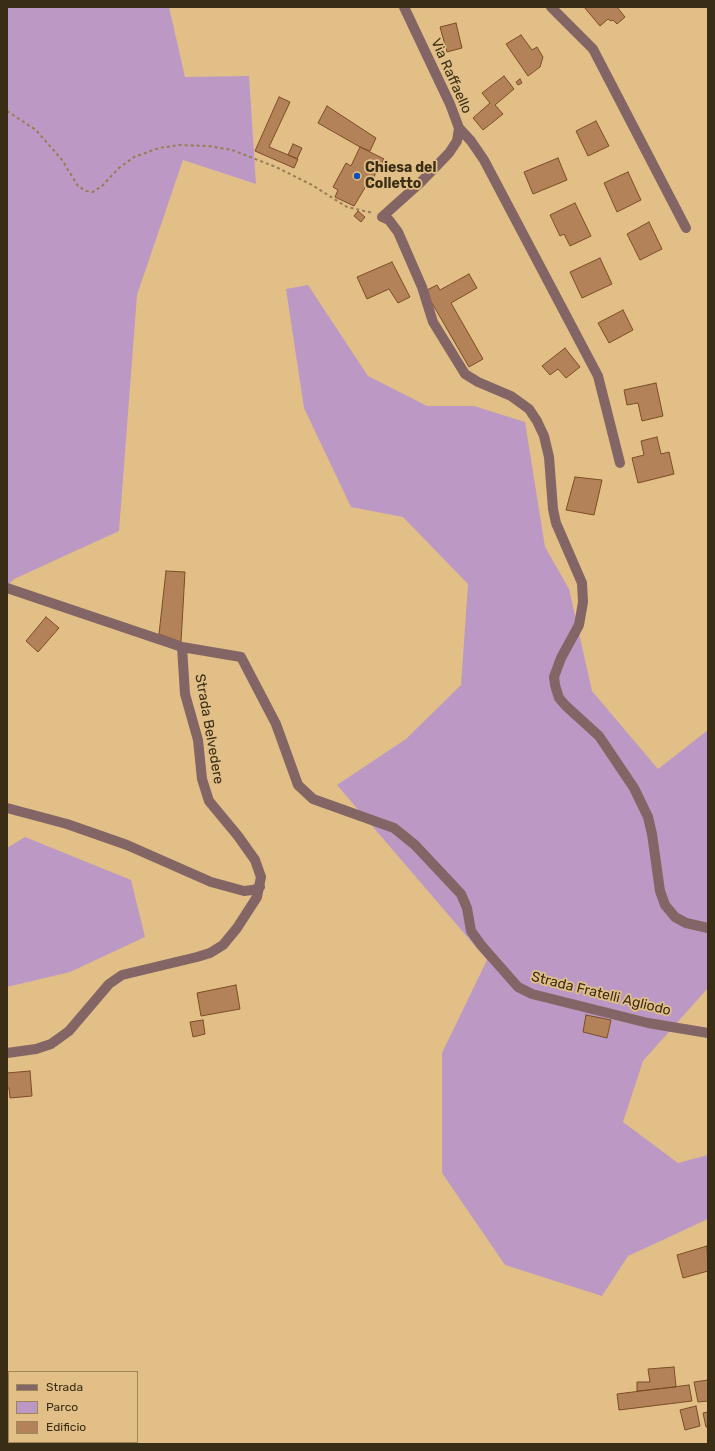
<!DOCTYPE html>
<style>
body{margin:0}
#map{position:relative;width:715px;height:1451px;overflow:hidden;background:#e1bf87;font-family:Rubik,sans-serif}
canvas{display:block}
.frame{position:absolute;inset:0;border:8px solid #3a2d16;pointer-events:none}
.legend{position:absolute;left:8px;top:1371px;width:130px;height:72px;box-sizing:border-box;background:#e1bf87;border:1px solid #9e855a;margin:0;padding:5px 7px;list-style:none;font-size:12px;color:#3a2d16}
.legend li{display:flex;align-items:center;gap:8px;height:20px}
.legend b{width:20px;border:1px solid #9e855a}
</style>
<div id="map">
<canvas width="715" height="1451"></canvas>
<div class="frame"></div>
<ul class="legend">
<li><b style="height:5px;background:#826564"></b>Strada</li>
<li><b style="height:11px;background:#bc99c4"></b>Parco</li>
<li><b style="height:11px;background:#b48259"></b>Edificio</li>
</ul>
</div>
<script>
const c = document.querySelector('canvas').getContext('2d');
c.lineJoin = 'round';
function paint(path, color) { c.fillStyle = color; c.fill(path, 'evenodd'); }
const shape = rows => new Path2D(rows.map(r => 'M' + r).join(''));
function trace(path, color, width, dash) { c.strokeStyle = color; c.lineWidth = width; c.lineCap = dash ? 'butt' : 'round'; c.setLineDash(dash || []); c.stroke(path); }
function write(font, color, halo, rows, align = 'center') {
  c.font = font + ' Rubik,sans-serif'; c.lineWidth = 3.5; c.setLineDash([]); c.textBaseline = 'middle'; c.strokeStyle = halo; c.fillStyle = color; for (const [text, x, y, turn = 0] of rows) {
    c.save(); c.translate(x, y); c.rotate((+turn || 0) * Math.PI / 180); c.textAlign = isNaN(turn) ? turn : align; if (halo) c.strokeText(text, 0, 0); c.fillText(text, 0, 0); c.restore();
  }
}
paint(shape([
 [7,7,169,7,185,77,249,76,256,184,183,160,137,295,119,531,14,579,7,586],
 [308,285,368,376,427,406,474,406,525,422,545,547,569,589,592,691,658,769,708,730,708,988,643,1061,623,1122,678,1163,708,1155,708,1219,628,1256,602,1296,505,1265,442,1173,442,1053,487,960,337,785,406,739,461,685,468,584,403,517,351,507,304,408,286,289],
 [25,837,131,880,145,937,70,972,7,987,7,848]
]), '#bc99c4');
const building = shape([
 [584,7,617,7,625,17,617,24,613,20,611,21,608,19,600,26,584,7],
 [456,23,462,48,447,52,440,27,456,23],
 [521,35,532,50,537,47,543,57,540,67,528,76,506,44,521,35],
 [504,76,514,89,495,105,503,114,483,130,473,118,490,103,482,93,504,76],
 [520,79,522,83,518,85,516,82,520,79],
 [279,97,290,102,269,147,298,159,294,168,255,151,279,97],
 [327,106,376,138,370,151,360,147,318,123,327,106],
 [596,121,609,146,588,156,576,131,596,121],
 [293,144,302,148,297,159,288,155,293,144],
 [360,147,384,159,368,187,366,186,354,206,335,197,338,190,333,187,346,163,351,166,360,147],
 [558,158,567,180,533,194,524,172,558,158],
 [628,172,641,200,617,212,604,183,628,172],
 [575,203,591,236,570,246,564,234,560,236,550,215,575,203],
 [358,211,365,217,361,222,354,216,358,211],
 [649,222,662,249,640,260,627,234,649,222],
 [600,258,612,284,582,298,570,272,600,258],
 [392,262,410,297,398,303,389,289,367,299,357,277,392,262],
 [469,274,477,288,451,303,483,359,469,367,425,291,437,285,440,290,469,274],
 [623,310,633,330,609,343,598,323,623,310],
 [565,348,580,367,566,378,558,369,550,375,542,366,565,348],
 [656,383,663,416,642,421,638,403,627,405,624,390,656,383],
 [657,437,661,454,669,452,674,474,638,483,632,458,644,455,641,441,657,437],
 [575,477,602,480,594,515,566,510,575,477],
 [166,571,185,572,181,642,159,634,166,571],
 [46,617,59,628,38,652,26,641,46,617],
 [236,985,240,1009,201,1016,197,993,236,985],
 [586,1015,611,1020,607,1038,583,1032,586,1015],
 [203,1020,205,1034,193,1037,190,1022,203,1020],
 [30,1071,32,1096,10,1098,9,1088,7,1088,7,1073,30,1071],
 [707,1246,708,1271,683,1278,677,1255,707,1246],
 [674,1367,676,1387,637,1391,637,1382,650,1382,648,1369,674,1367],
 [708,1380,708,1401,698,1402,694,1382,708,1380],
 [689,1385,692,1401,619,1410,617,1394,689,1385],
 [696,1406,700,1426,685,1430,680,1410,696,1406],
 [708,1412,708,1427,706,1427,703,1413,708,1412]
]);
paint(building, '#b48259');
trace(building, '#7b4d25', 1);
trace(shape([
 [7,111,36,130,62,160,78,186,86,191,93,192,102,186,119,168,134,157,159,148,180,145,208,146,232,150,276,167,312,185,347,207,373,213]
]), '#967d54', 2, [3, 3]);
trace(shape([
 [404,7,450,104,459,128,457,141,449,153,420,183,382,217,389,220,398,232,422,287,433,322,465,374,478,382,511,396,529,409,537,421,544,436,549,457,553,509,556,523,582,583,583,602,579,625,561,658,554,677,555,685,559,698,566,706,599,736,634,788,648,817,652,834,660,891,665,905,675,917,686,923,708,928],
 [551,7,593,49,686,228],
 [459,128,471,141,484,160,598,376,620,463],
 [7,588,182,647,241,657,276,724,298,785,313,799,394,828,415,845,461,894,467,908,471,931,481,945,518,987,532,994,648,1023,708,1033],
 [7,808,67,824,127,845,211,882,244,891,253,890,260,887],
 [7,1053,36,1049,51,1044,69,1031,109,984,122,975,197,957,210,953,223,945,237,928,257,897,261,877,255,860,238,836,209,801,202,779,198,740,185,694,182,647]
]), '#826564', 10);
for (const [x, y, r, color] of [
 [357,176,4,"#0952bc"]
]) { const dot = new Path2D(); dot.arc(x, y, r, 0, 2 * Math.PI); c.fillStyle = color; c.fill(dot); trace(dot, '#e1bf87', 1.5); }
write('14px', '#3a2d16', '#e1bf87', [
 ["Via Raffaello",451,76,66],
 ["Strada Belvedere",209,729,80],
 ["Strada Fratelli Agliodo",601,994,14]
]);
write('bold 14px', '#3a2d16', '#e1bf87', [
 ["Chiesa del",365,168],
 ["Colletto",365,184]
], 'left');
</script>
